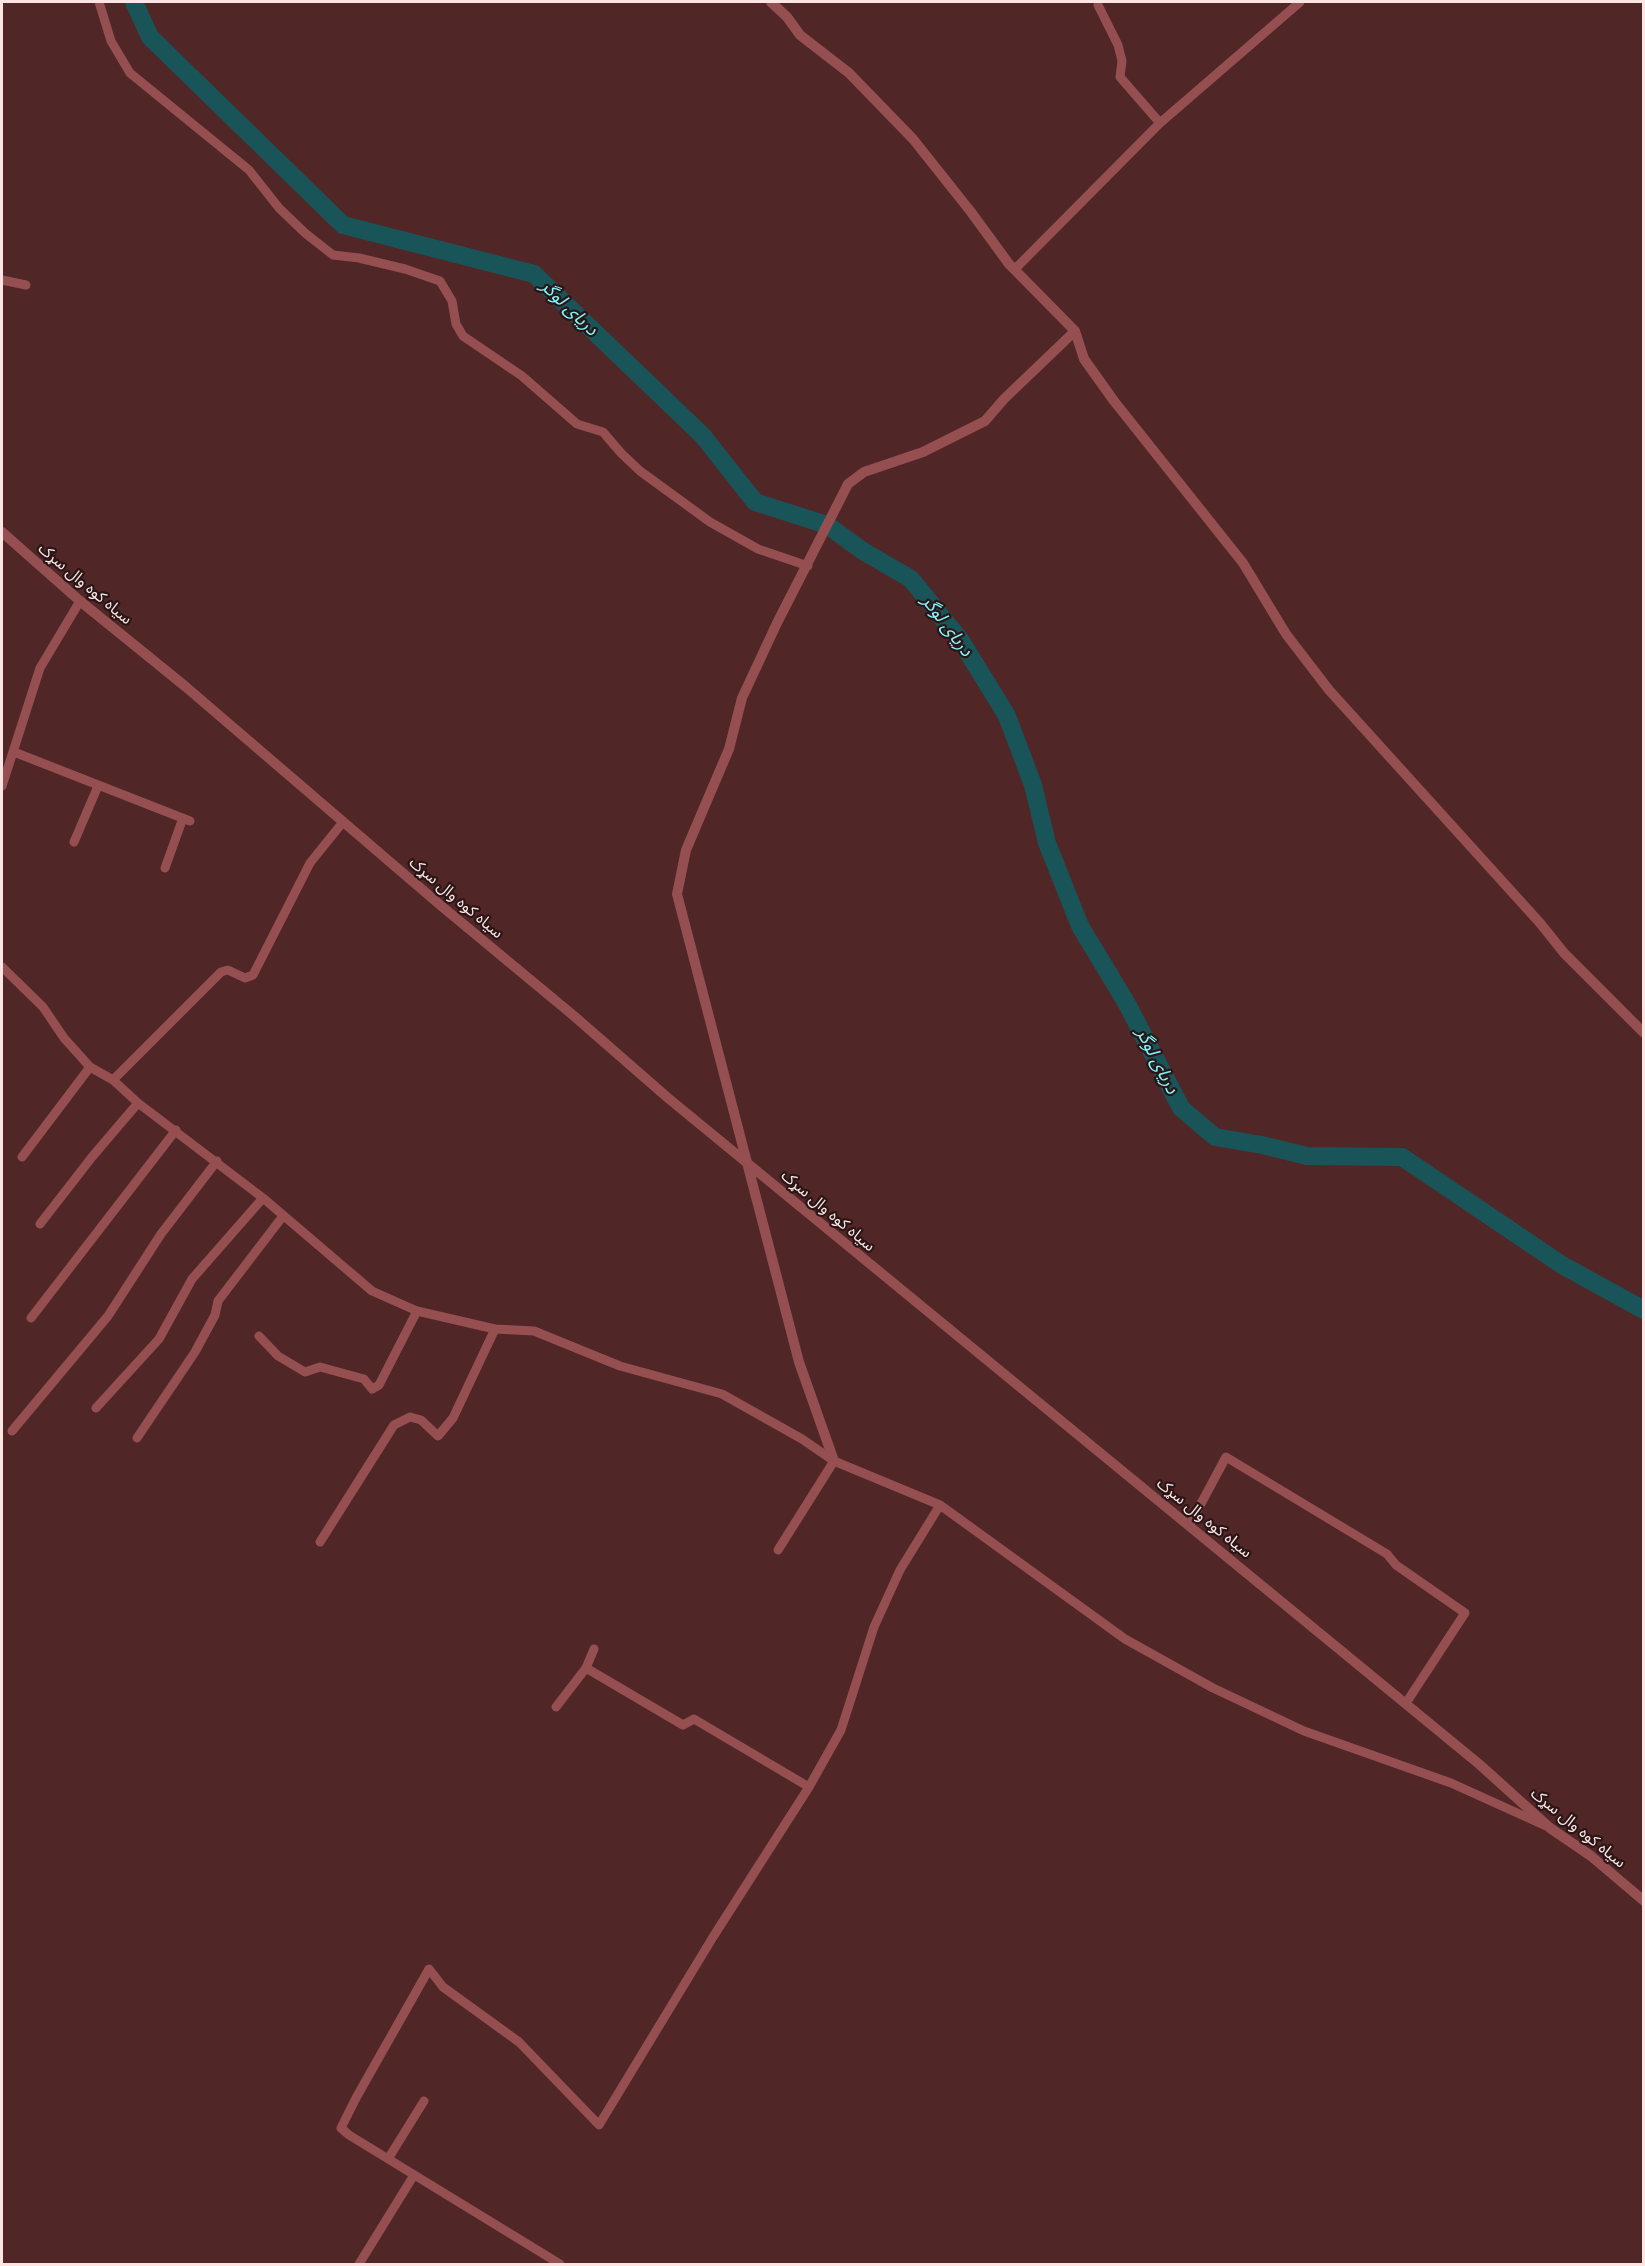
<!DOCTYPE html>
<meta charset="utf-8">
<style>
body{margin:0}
#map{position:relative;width:1645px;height:2266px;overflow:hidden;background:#512627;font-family:"Roboto Serif",serif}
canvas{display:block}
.frame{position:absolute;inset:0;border:3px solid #fde5e4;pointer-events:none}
</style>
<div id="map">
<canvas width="1645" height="2266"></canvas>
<div class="frame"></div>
</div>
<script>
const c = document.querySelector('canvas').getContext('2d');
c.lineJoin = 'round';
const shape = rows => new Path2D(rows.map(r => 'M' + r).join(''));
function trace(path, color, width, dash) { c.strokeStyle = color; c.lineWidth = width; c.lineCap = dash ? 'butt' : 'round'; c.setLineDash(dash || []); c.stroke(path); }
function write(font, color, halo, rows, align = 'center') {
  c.font = font + ' "Roboto Serif","Noto Sans Arabic",serif'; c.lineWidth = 4.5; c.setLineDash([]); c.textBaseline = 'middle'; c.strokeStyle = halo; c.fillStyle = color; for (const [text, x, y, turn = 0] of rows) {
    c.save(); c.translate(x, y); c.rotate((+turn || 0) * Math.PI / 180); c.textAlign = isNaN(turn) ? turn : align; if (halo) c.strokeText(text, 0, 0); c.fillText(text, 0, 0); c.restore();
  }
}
trace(shape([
 [134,2,150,37,343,225,534,274,703,436,755,502,827,525,863,551,911,579,961,641,1007,716,1033,785,1047,843,1080,926,1127,1004,1181,1108,1215,1137,1262,1145,1307,1156,1402,1157,1562,1265,1644,1310]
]), '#195458', 18);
trace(shape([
 [99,2,111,41,130,73,249,170,279,208,305,233,333,255,359,258,405,269,440,281,452,301,456,324,463,336,522,376,577,424,603,432,621,453,640,471,710,522,758,549,808,566],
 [1098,5,1118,45,1122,61,1120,77,1160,123],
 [1015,269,1160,123,1300,2],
 [2,280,26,285],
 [14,752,190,821],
 [2,786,40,668,80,601],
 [74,842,98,786],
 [165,868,183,818],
 [2,967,43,1007,64,1038,90,1067,113,1080,138,1103,263,1198,372,1291,417,1311,495,1329,534,1331,620,1366,722,1394,802,1439,834,1461,940,1505,1125,1639,1213,1688,1304,1731,1451,1783,1546,1826],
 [113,1080,221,972,228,970,245,978,253,975,310,863,343,822],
 [22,1157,90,1067],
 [40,1224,92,1157,138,1103],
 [31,1318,176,1130],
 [259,1336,278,1356,305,1372,320,1367,364,1379,372,1389,379,1385,417,1311],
 [96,1408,159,1339,192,1279,263,1198],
 [12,1431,108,1316,161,1234,217,1161],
 [137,1438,195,1352,215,1315,218,1301,283,1216],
 [1189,1526,1226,1457,1387,1554,1396,1565,1465,1613,1406,1703],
 [320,1542,394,1425,410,1417,421,1420,438,1436,453,1418,495,1329],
 [778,1550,834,1461],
 [586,1668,683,1725,694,1719,809,1787],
 [556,1707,586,1668,594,1649],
 [388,2159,424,2101],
 [359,2264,414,2175],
 [560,2264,349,2135,341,2128,356,2098,429,1969,443,1987,519,2042,599,2125,713,1937,809,1787,841,1730,874,1627,900,1570,940,1505]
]), '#954f50', 9);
trace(shape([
 [771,2,787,17,800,35,849,73,913,139,971,212,1009,264,1075,331,1084,359,1114,401,1243,563,1286,634,1329,690,1540,923,1564,953,1644,1033],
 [2,532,80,601,186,687,439,904,574,1016,668,1098,1479,1764,1550,1828,1591,1856,1644,1901],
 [834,1461,799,1362,677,894,686,850,729,749,742,698,777,623,848,484,864,472,923,452,985,421,1004,399,1075,331]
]), '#954f50', 10);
write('16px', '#fde5e4', '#2a1616', [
 ["سیاه کوه وال سړک",85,584,40],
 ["سیاه کوه وال سړک",456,898,40],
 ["سیاه کوه وال سړک",828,1211,40],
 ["سیاه کوه وال سړک",1204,1518,39],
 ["سیاه کوه وال سړک",1578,1828,39]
]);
write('italic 18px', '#81f7fe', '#2a1616', [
 ["دریای لوگر",569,308,44],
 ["دریای لوگر",947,626,53],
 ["دریای لوگر",1157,1061,63]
]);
</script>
